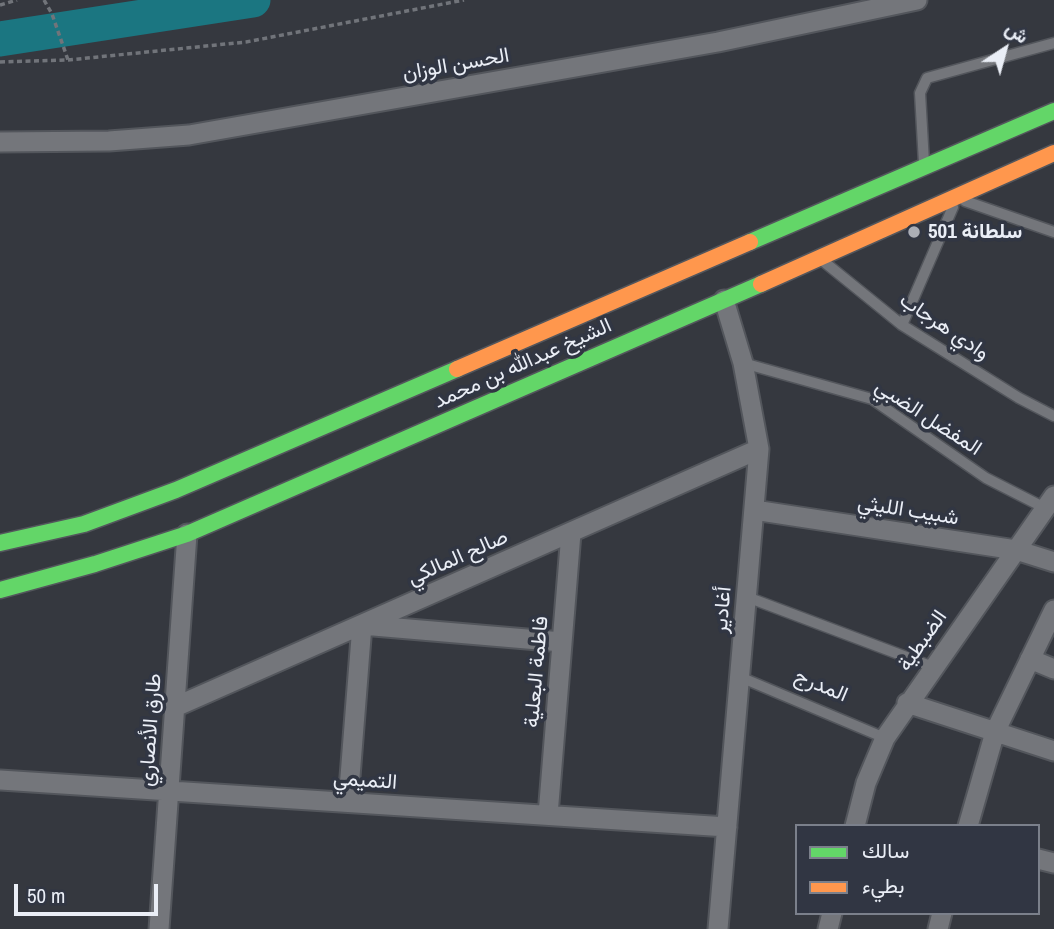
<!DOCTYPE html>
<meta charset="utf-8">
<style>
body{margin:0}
#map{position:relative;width:1054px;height:929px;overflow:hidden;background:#35383f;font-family:"Archivo Narrow",Vazirmatn,sans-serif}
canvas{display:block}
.legend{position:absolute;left:795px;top:824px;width:245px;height:91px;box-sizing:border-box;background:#313643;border:2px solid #7b808b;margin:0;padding:9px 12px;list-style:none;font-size:21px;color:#eaeef6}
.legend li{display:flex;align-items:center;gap:14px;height:35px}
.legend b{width:35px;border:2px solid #7b808b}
.north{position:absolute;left:970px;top:14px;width:70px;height:70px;-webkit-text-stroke:5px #313643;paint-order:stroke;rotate:36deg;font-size:19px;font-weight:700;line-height:28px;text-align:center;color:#eaeef6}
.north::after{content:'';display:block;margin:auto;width:24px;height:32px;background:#eaeef6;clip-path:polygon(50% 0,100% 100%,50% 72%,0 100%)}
.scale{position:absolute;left:14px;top:884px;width:144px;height:32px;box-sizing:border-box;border:4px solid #eaeef6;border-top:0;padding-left:9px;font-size:21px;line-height:24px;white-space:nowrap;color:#eaeef6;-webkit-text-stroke:5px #313643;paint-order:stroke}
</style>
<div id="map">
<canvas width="1054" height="929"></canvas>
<ul class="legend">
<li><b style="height:9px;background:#63d668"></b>سالك</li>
<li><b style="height:9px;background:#ff974d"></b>بطيء</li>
</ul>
<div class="north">ش</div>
<div class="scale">50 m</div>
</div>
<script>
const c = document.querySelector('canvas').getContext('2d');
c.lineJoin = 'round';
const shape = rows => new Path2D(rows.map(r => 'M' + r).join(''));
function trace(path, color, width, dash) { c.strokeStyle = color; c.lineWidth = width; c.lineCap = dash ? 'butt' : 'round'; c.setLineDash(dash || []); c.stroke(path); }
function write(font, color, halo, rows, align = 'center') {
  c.font = font + ' "Archivo Narrow",Vazirmatn,sans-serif'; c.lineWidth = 7; c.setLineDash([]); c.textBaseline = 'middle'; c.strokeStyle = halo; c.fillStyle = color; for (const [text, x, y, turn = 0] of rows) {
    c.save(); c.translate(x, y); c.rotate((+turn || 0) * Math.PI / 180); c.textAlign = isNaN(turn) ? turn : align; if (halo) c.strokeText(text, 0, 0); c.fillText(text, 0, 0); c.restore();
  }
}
trace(shape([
 [0,39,253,0]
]), '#1b7681', 35);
const lane = shape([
 [924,163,920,93,927,78,1054,43],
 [965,201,1054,232],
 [823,261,902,325,1019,398,1054,416],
 [902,325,953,207],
 [743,363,872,399,986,478,1045,508],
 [747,597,933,667],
 [740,677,885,738]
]);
const street = shape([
 [0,142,109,141,189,135,718,42,917,0],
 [754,510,1016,550,1054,562],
 [1030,659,1054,669],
 [907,703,1054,751],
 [175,707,759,449],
 [0,780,727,827],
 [348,802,362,625,562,642],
 [548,815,571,533],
 [855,826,866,783,885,738,1054,496],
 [968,826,995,732,1054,610],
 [1038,859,1054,863],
 [159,929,187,534],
 [718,929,759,449,743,363,724,300],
 [828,929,832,913],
 [938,929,942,913]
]);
const fast = shape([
 [750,242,1054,111],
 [0,543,84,524,176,490,457,369],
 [0,590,95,564,187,534,761,284]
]);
const slow = shape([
 [761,284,1054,153],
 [457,369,750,242]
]);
trace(lane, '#53565c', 13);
trace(street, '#53565c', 23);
trace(fast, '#53565c', 19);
trace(slow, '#53565c', 19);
trace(shape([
 [44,0,52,14,68,60],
 [0,5,17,0],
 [0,62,68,60,246,42,464,0]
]), '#71747a', 3.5, [5, 3.5]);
trace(lane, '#74767b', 10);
trace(street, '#74767b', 19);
trace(fast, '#63d668', 16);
trace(slow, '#ff974d', 16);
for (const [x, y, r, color] of [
 [914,232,7,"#abaeb6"]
]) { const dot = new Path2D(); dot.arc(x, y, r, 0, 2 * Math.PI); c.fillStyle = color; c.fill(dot); trace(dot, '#313643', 2.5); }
write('21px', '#eaeef6', '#313643', [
 ["الحسن الوزان",456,65,-10],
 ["وادي هرجاب",944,327,34],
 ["الشيخ عبدالله بن محمد",523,364,-24],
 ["المفضل الضبي",928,418,33],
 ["شبيب الليثي",908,511,9],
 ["صالح المالكي",458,558,-24],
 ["أغادير",723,610,-85],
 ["الضبطية",923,641,-55],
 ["فاطمة البعلية",537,672,-85],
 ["المدرج",821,686,23],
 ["طارق الأنصاري",151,730,-86],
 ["التميمي",365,781,4]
]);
write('bold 21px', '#eaeef6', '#313643', [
 ["سلطانة 501",928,232]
], 'left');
</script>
